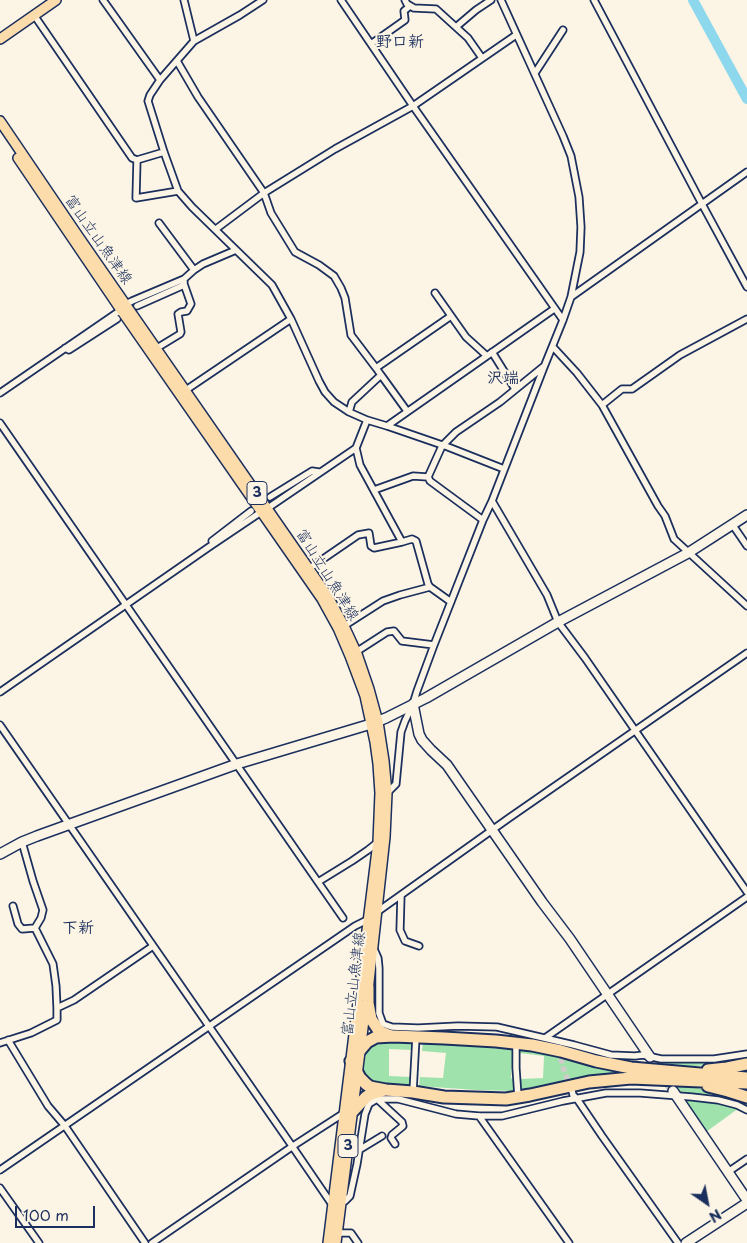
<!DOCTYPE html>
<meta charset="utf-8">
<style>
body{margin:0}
#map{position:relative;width:747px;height:1243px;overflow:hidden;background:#fcf5e5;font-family:"Playpen Sans",sans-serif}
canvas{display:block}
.north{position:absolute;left:682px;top:1178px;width:50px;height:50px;-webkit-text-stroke:4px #fcf5e5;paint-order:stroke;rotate:147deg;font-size:14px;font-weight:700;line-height:20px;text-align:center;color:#1b2f5e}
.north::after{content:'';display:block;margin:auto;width:18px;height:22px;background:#1b2f5e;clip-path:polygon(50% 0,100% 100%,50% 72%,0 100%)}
.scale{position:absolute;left:15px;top:1206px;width:80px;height:22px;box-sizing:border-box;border:2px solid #1b2f5e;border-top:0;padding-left:6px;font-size:15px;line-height:18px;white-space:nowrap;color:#1b2f5e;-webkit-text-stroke:4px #fcf5e5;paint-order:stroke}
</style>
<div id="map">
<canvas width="747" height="1243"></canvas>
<div class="north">N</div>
<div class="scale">100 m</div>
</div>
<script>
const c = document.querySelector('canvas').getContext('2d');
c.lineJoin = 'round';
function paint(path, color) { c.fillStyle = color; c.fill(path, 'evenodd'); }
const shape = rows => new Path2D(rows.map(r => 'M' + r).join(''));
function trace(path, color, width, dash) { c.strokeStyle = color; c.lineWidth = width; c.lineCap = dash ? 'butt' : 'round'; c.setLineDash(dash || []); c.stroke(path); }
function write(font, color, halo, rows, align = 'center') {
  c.font = font + ' "Playpen Sans","Klee One",sans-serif'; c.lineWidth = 4; c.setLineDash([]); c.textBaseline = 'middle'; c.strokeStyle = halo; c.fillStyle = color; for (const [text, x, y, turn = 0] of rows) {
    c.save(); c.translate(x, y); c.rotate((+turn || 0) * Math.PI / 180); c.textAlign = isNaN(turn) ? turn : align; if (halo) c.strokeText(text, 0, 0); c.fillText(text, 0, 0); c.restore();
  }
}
paint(shape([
 [373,1040,411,1041,412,1050,389,1049,389,1076,411,1077,410,1085,379,1084,362,1076,367,1048],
 [423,1042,513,1046,511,1078,513,1079,513,1091,476,1090,419,1086,420,1077,443,1078,446,1053,422,1051],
 [520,1048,632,1072,581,1078,547,1086,521,1090,520,1079,543,1078,544,1056,519,1053],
 [747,1055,747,1059,724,1064,695,1066,670,1066,658,1064,658,1061],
 [673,1085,686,1086,718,1092,747,1101,747,1107,681,1094],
 [681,1099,721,1103,739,1108,706,1132]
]), '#a0e2ac');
trace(shape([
 [693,0,747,99]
]), '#8dd8ed', 10);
trace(shape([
 [559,1050,563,1067,570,1087]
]), '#cfcdca', 5.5, [5.5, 3]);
trace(shape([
 [650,1057,673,1091]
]), '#cfcdca', 9, [9, 4.5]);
const street = shape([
 [103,0,160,80],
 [184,0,194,41],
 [263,0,240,15,194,41,160,80,150,95,148,101,164,152,178,191,192,207,272,285,291,319,319,381,325,392,334,402,349,412,367,420,387,426,448,447,504,469],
 [341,0,413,106,563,320],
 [405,0,407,4,414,8,436,9,468,38,482,58],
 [594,0,702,204,747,287],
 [34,15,132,158,137,160,164,152],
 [456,27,476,10,491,0],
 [371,44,405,20,404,11,410,6],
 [177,61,198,97,264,193,271,213,295,252,319,265,334,276,341,288,345,298,351,335,376,368],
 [535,73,563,30],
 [137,160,136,198,178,191],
 [159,223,194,270],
 [216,229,264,193,335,149,413,106,516,35],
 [435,293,466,337,487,356],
 [571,297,747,172],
 [126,304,132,301,184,279,194,270,203,264,236,250],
 [137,306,182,286,184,284,184,281],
 [553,347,577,373,602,405,658,506,665,516,674,539,747,606],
 [65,348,69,350,117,319],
 [157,348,180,334,181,332,178,314,181,312,187,311,191,304,184,284],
 [492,352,515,389],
 [381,375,376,368,451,316],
 [186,390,291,319],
 [0,393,121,310],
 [602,405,622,389,632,389,680,355,747,319],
 [349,412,352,402,381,375,407,411],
 [0,423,318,882,352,861,368,850,378,842],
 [387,426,554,309],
 [356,448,360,465,402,542,412,539,416,541,428,584,430,587,451,602],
 [428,477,442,446,456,432,500,402,543,367],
 [374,490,413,476,428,477,430,481,483,520],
 [270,497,312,471,319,472],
 [492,501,547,595,558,622,585,658,747,892],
 [268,508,356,448,367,420],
 [732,524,747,546],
 [212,541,251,511],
 [307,570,358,535,369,533,371,546,374,548,402,542],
 [344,626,383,601,400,595,430,587],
 [356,652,387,632,394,631,402,641,434,645],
 [0,692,209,547,261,512],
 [0,725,290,1143,333,1206],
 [387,793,396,784,401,732,405,721,413,704,417,691,434,645,483,520,492,501,544,367,563,320,571,297,580,252,581,227,579,197,571,156,563,136,501,0],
 [22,842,33,881,43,910,41,918,35,928],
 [318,882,343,918],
 [401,895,400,930,405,941,419,946],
 [13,906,18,924,22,929,35,928,53,964,56,986,57,1008],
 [377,912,509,818,747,653],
 [374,949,378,958,379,968,379,1013,383,1024,392,1027,418,1028,458,1026,497,1027,574,1045,611,1055,635,1056,643,1055,661,1059,714,1059,747,1054],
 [545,1038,747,897],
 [8,1040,48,1106,65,1126,145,1243],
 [0,1043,31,1033,57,1020,57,1008,74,1000,153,946],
 [516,1043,516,1068,518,1097],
 [572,1091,573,1095,577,1099,602,1136,678,1243],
 [413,1092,416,1037],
 [377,1099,402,1122,403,1126,392,1135,391,1138,395,1144],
 [479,1116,569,1243],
 [359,1150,382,1136],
 [0,1170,355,926,369,919],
 [728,1172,747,1159],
 [0,1188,39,1243],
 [341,1202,345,1201,350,1196,357,1164,365,1114,369,1104,377,1099,398,1099,456,1114,479,1116,502,1116,563,1101,606,1093,640,1093,692,1097,718,1100,737,1105,747,1110],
 [338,1233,351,1233,358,1243],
 [152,1243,293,1146,344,1113]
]);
const secondary = shape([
 [413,704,419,734,422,740,431,750,447,765,542,902,570,939,650,1057],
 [0,854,22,842,37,836,237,764,371,724,386,718,426,698,558,622,688,553,747,515],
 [673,1091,747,1200],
 [686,1243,747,1203]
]);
const primary = shape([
 [0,39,56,0],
 [0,121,78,236,327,595,344,626,357,654,369,689,378,722,384,761,387,793,385,837,368,991],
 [18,158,121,310,322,599,338,628,350,656,365,696,375,742,378,764,380,793,378,842,328,1243],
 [336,1243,366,1004]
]);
const highway = shape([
 [368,987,368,1003,371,1019,379,1031,391,1036],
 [708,1070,727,1068,747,1064],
 [747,1078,631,1068,596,1061,561,1051,532,1045,496,1041,444,1038,393,1036,376,1037,367,1042,351,1061,360,1078,366,1084,370,1087,386,1090,413,1092,444,1097,506,1099,530,1095,589,1082,631,1078,747,1083],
 [708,1086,728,1091,747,1097],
 [353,1111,366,1097,371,1094,382,1091]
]);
trace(street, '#1b2f5e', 9);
trace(secondary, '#1b2f5e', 12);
trace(primary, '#1b2f5e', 12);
trace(highway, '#1b2f5e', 15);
trace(street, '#fcf5e5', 5.5);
trace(secondary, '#fcf5e5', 9);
trace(primary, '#fddcac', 9);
trace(highway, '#fddcac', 11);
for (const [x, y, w] of [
 [257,493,20],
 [348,1146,20]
]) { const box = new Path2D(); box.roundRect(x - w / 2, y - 11.5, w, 23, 4); c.fillStyle = '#fcf5e5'; c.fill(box); trace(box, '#1b2f5e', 1); }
write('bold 14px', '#1b2f5e', null, [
 ["3",257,493],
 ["3",348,1146]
]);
write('15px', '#1b2f5e', '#fcf5e5', [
 ["富山立山魚津線",98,240,55],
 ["富山立山魚津線",327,575,58],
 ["富山立山魚津線",354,984,-83]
]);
write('bold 16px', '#1b2f5e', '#fcf5e5', [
 ["野口新",400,43],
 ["沢端",503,379],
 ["下新",78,929]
]);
</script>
